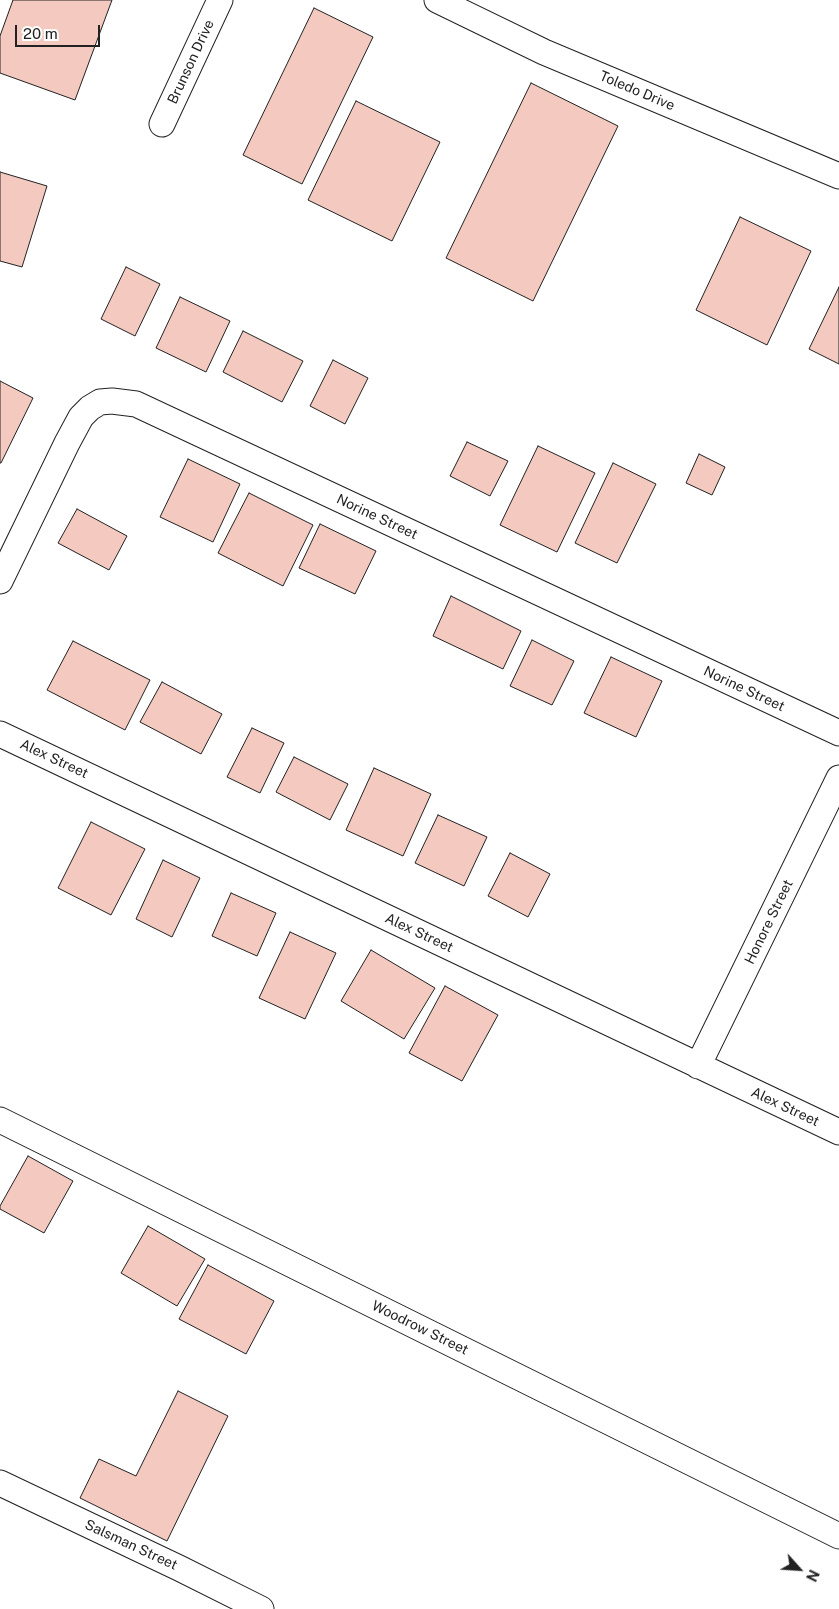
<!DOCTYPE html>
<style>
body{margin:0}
#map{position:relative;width:839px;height:1609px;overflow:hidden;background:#fff;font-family:"Public Sans",sans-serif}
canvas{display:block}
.north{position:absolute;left:774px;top:1544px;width:50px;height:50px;-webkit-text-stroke:4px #fff;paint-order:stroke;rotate:116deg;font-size:14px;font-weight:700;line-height:20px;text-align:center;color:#222}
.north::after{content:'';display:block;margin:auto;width:18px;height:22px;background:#222;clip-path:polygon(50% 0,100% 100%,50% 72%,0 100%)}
.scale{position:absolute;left:15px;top:25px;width:85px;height:22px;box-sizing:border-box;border:2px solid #222;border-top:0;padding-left:6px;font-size:15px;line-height:18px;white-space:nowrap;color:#222;-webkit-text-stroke:4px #fff;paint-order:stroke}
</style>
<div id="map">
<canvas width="839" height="1609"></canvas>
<div class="north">N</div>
<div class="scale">20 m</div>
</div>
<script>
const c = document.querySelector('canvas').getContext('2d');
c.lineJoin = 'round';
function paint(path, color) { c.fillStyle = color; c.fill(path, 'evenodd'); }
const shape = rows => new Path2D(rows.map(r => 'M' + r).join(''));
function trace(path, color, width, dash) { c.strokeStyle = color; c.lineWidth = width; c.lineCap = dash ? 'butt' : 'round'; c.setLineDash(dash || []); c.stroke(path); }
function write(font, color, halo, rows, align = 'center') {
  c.font = font + ' "Public Sans",sans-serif'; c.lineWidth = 4; c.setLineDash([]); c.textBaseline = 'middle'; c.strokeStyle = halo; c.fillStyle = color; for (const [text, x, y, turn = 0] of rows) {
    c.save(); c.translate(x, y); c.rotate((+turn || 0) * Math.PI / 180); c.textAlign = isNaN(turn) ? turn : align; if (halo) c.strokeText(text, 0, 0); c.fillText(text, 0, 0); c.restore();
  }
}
const building = shape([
 [13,0,112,0,75,100,0,73,0,36,13,0],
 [314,8,373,37,302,184,243,155,314,8],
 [531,83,618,126,533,301,446,258,531,83],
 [356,101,440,142,392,241,308,200,356,101],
 [0,172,47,186,22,267,0,261,0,172],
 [740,217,811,251,767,345,696,310,740,217],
 [126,267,160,284,135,336,101,319,126,267],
 [839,287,839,364,809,349,839,287],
 [180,297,230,321,206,372,156,348,180,297],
 [243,331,303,361,282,402,223,372,243,331],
 [333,360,368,378,345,424,310,406,333,360],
 [0,381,33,398,1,463,0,463,0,381],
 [467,442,508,461,490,496,450,476,467,442],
 [538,446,595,473,557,552,500,525,538,446],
 [699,454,725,467,712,495,686,483,699,454],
 [188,459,240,484,213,542,160,517,188,459],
 [613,463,656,484,617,563,575,543,613,463],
 [249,493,313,525,283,586,218,553,249,493],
 [77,509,127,536,109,570,58,543,77,509],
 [320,524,376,551,355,594,299,568,320,524],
 [451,596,521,631,503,669,433,636,451,596],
 [532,640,574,661,552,705,510,686,532,640],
 [73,641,150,680,125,730,47,690,73,641],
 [611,657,662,681,636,737,584,713,611,657],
 [162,682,222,714,201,754,140,722,162,682],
 [252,728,284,743,260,793,227,777,252,728],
 [294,757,348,784,330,820,276,792,294,757],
 [374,768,431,794,403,856,346,830,374,768],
 [438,815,487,837,464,886,415,863,438,815],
 [91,822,145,849,111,915,58,888,91,822],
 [510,853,550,874,528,917,488,896,510,853],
 [163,860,200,878,172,937,136,919,163,860],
 [231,893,276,913,257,956,212,936,231,893],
 [290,932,336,953,305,1019,259,998,290,932],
 [371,950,435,988,404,1039,341,1001,371,950],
 [445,986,498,1015,462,1081,409,1053,445,986],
 [28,1156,73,1181,44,1233,0,1209,0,1206,28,1156],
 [148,1226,205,1259,177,1306,121,1273,148,1226],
 [208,1265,274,1301,246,1354,179,1319,208,1265],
 [178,1391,228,1416,167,1541,80,1498,99,1459,136,1476,178,1391]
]);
paint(building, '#f3c9c0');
trace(building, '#222', 1);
const street = shape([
 [437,0,544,52,839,176],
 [162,124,220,0],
 [0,581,67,443,81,417,90,408,100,402,112,401,136,404,839,733],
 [0,734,839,1132],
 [698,1066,839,778],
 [0,1120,839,1536],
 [0,1483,179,1568,261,1609]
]);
trace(street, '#222', 27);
trace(street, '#fff', 25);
write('14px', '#222', '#fff', [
 ["Brunson Drive",191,62,-65],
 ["Toledo Drive",637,91,23],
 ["Norine Street",377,517,25],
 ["Norine Street",744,689,25],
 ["Alex Street",54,759,25],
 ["Honore Street",769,922,-64],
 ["Alex Street",419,933,25],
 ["Alex Street",785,1107,25],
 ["Woodrow Street",420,1328,26],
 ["Salsman Street",131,1545,25]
]);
</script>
